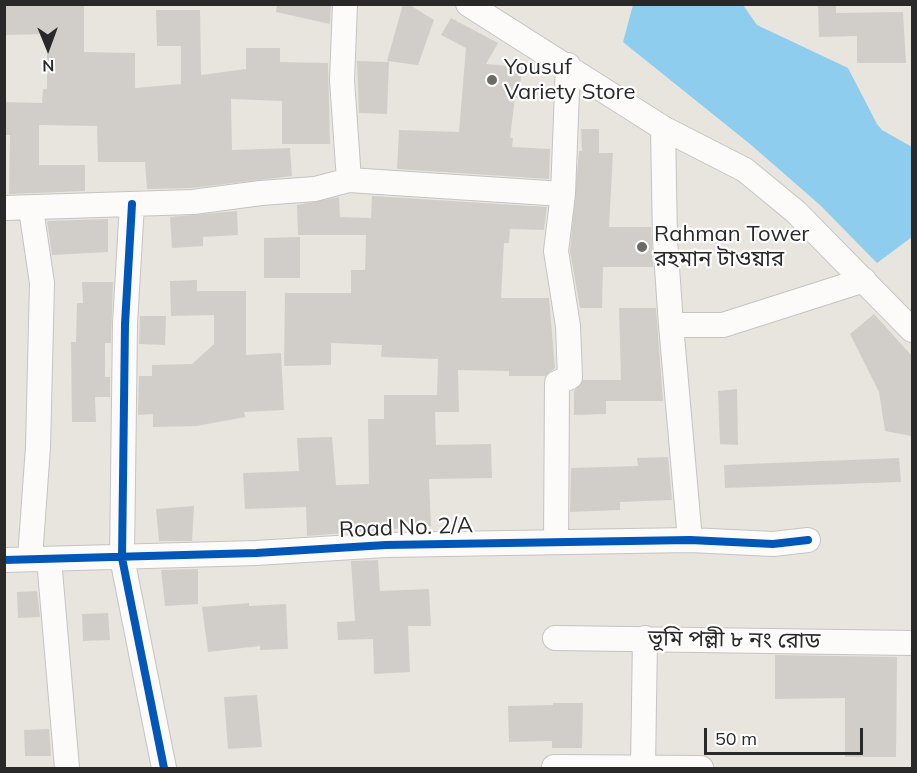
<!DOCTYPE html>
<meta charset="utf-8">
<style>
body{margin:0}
#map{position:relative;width:917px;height:773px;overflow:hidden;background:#e8e5de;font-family:Mulish,sans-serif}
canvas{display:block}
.frame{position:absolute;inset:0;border:6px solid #292929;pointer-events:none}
.north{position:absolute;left:18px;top:18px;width:60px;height:60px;-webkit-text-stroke:4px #fff;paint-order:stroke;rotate:179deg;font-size:16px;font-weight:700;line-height:24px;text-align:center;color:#292929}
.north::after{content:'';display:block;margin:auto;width:21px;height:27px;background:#292929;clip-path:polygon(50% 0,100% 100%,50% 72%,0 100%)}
.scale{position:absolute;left:704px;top:728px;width:159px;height:27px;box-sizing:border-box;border:3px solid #292929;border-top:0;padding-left:8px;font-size:18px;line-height:21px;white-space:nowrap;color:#292929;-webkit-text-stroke:4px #fff;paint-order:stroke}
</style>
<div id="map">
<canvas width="917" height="773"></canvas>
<div class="frame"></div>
<div class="north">N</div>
<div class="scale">50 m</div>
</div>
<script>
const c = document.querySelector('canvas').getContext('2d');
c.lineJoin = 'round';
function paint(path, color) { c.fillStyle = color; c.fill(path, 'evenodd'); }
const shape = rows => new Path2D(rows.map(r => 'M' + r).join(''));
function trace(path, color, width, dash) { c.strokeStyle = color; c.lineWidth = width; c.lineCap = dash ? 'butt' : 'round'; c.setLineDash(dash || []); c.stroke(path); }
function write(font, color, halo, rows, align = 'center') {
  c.font = font + ' Mulish,"Noto Sans Bengali",sans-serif'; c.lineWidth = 4.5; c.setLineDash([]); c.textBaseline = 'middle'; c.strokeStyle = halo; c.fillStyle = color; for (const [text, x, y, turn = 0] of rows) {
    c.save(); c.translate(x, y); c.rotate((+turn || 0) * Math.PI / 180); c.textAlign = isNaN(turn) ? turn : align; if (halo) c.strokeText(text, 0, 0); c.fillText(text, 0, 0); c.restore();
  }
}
paint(shape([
 [633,5,743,5,757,25,848,68,877,124,882,130,912,147,912,237,877,263,820,205,750,144,623,42]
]), '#8ecded');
paint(shape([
 [4,4,84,4,84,52,135,53,135,88,181,84,181,46,157,46,156,10,200,10,201,75,246,69,246,48,280,48,280,62,328,63,330,144,282,144,282,101,231,99,232,150,290,148,292,176,192,188,147,189,145,162,98,162,97,126,39,125,39,165,85,165,85,191,9,194,10,135,4,135,4,102,42,103,43,89,47,89,47,34,4,35],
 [277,4,331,4,330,24,276,12],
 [403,4,408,4,434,20,418,65,387,61],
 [818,5,836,5,836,13,903,12,906,63,857,63,857,36,819,37],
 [451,18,498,43,486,64,522,67,519,98,515,98,510,138,513,138,512,147,550,149,549,179,397,169,399,130,459,132,466,48,441,35],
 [357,61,389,62,387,114,359,113],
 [581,129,599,129,599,153,613,153,609,227,651,227,653,267,603,267,602,308,580,308,570,251,579,151,582,151],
 [372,196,547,207,544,230,510,229,509,243,504,243,501,298,549,298,555,368,545,376,509,376,509,371,458,370,459,412,435,412,436,445,491,444,492,478,429,479,431,526,307,536,306,507,245,509,243,473,299,471,297,438,332,437,336,485,369,484,368,419,384,419,384,395,437,395,438,359,381,357,382,345,331,343,331,365,284,366,285,293,351,293,351,270,365,270,366,235,298,235,297,205,339,197,340,217,371,218],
 [237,211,238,235,203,237,203,246,172,248,170,217],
 [108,219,108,252,52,255,47,221],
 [300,237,300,278,264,278,264,238],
 [197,280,197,291,246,291,246,355,281,353,284,410,244,412,245,417,197,426,153,427,153,414,138,415,139,376,152,376,152,365,192,364,214,344,214,315,171,316,170,281],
 [82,282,113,282,111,343,105,343,105,377,110,377,110,397,95,397,96,422,72,422,71,342,76,342,77,303,83,303],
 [619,308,656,308,663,401,606,401,606,414,574,415,574,391,583,380,621,380],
 [874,314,912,356,911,436,885,431,879,392,850,334],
 [140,316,166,316,165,345,139,344],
 [737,389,738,445,720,444,718,391],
 [668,457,672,500,620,502,620,510,570,512,571,468,638,466,637,458],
 [899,458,901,482,725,488,724,465],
 [194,506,192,541,159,541,156,509],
 [378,560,380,591,429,589,431,626,408,626,410,672,374,674,373,639,338,640,337,622,355,621,351,561],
 [198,569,198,604,165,606,161,570],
 [37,591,40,617,18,618,17,592],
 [249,603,249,606,286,604,288,649,260,650,260,646,208,652,202,607],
 [108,613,110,640,83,641,82,614],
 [775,655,897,657,896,757,845,757,845,698,775,699],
 [257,695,262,747,228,749,224,697],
 [553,703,583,703,582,748,552,748,552,741,509,742,508,706,553,705],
 [49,729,51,756,25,756,24,730]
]), '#d1cec9');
const minor = shape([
 [345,4,342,80,349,180],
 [468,4,663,128,745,170,796,212,912,330],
 [663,128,665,239,671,325],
 [132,204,125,324,122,558,164,768],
 [4,208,193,202,261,193,315,189,349,180,563,194],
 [690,540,671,325,723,325,864,280],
 [556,542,557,383,570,377,568,326,556,251,563,194,568,65],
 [30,558,38,447,42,283,31,209],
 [49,559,67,768],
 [4,560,256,553,386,545,690,540,773,544,808,540],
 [555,638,912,643],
 [554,767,701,768],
 [643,768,645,638]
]);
trace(minor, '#c5c4c4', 26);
trace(minor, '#fcfbfa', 24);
trace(shape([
 [132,204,125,324,122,558,164,768],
 [4,560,256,553,386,545,690,540,773,544,808,540]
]), '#0057b8', 8);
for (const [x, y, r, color] of [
 [492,80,6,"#6c6b68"],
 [642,247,6,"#6c6b68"]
]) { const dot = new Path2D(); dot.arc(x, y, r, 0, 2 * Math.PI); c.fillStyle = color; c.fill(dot); trace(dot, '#fff', 2); }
write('22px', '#292929', '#fff', [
 ["Yousuf",504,67],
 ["Variety Store",504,92],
 ["Rahman Tower",654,234],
 ["রহমান টাওয়ার",654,259]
], 'left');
write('22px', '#292929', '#fff', [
 ["Road No. 2/A",406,528,-2],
 ["ভূমি পল্লী ৮ নং রোড",734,640,1]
]);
</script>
